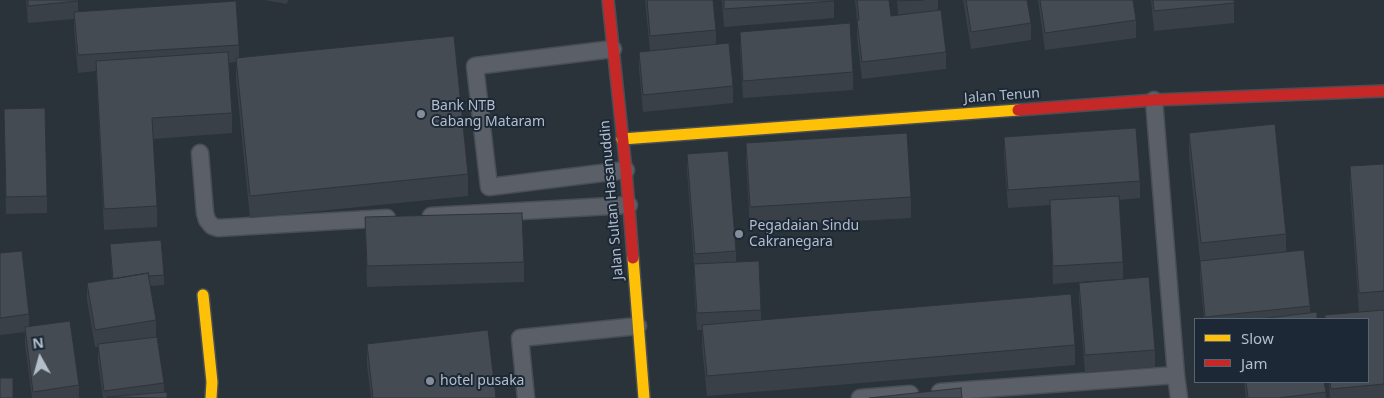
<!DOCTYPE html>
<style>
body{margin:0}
#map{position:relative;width:1384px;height:398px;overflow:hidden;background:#2a323a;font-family:"Noto Sans",sans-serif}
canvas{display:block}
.legend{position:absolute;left:1194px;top:318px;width:175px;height:65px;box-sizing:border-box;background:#1c2836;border:1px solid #596472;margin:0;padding:6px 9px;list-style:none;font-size:15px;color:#b4becb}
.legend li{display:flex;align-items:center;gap:10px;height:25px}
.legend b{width:25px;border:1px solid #596472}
.north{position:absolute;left:15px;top:333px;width:50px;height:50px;-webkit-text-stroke:4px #1c2836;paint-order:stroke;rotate:353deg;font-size:14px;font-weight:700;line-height:20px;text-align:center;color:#b4becb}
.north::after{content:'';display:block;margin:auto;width:18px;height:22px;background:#b4becb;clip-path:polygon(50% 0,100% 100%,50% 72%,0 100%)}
</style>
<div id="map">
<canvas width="1384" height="398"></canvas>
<ul class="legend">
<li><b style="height:6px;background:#ffc107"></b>Slow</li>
<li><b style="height:6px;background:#c62828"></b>Jam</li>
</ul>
<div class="north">N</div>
</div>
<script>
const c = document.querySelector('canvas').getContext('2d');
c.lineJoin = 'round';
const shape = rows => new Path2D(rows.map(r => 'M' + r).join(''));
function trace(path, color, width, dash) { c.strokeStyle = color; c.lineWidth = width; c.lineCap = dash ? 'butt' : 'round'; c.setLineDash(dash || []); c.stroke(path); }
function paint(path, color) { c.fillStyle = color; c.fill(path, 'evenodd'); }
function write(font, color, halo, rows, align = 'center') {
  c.font = font + ' "Noto Sans",sans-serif'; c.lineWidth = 4; c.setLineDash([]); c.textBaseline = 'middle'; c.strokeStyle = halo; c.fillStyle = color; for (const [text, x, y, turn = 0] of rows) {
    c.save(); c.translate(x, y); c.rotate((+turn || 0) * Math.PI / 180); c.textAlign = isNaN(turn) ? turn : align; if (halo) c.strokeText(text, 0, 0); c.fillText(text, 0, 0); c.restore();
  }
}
const lane = shape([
 [613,49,475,66,489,187,626,170],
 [1154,100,1176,375,1179,398],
 [200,153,205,213,207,220,212,226,218,228,387,218],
 [431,216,629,205],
 [940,392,1176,375],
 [526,398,520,338,638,326],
 [860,398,910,394]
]);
const slow = shape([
 [622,139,1018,110],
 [633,258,644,398],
 [203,295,212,382,211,398]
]);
const jam = shape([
 [608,0,626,170,633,258],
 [1018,110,1154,100,1384,91]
]);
trace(lane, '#494e54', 19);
trace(slow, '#494e54', 14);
trace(jam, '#494e54', 14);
trace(lane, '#5b6068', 16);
trace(slow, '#ffc107', 11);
trace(jam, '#c62828', 11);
paint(shape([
 [26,0,78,0,78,11,239,45,239,58,468,174,468,196,250,218,236,80,236,62,229,63,232,113,232,133,153,139,157,206,157,227,104,230,96,71,78,73,74,29,74,19,28,23],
 [264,0,288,0,287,4],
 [645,0,713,0,716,30,716,44,733,86,733,103,643,112,639,69,639,52,650,51],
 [722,0,834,0,834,18,724,27],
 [855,0,889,0,891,16,898,15,897,0,938,0,938,11,946,52,946,69,862,79,857,38,857,21],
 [963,0,1027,0,1031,23,1031,40,971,49],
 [1038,0,1133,0,1136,20,1136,38,1045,50],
 [1151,0,1234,0,1234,23,1154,31],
 [740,32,853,72,853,90,743,98,740,49],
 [4,109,47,196,47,213,6,214],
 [1189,133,1286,234,1286,252,1310,306,1310,313,1317,319,1204,319,1200,278,1200,260,1189,154],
 [1004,137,1140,181,1140,198,1119,200,1123,262,1123,279,1155,350,1155,367,1085,373,1079,300,1079,283,1117,279,1053,284,1050,205,1008,208,1004,155],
 [746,143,911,197,911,218,750,227,746,164],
 [687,154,736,251,736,262,761,310,761,320,1075,345,1075,365,707,396,702,346,702,330,697,330,694,282,694,264,687,171],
 [1384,164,1384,398,1330,398,1329,382,1368,382,1359,312,1350,187,1350,166],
 [365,217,524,262,524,282,367,287],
 [110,244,164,275,164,285,150,286,156,320,156,337,164,383,164,392,167,398,103,398,98,362,98,347,95,347,87,300,87,283,112,279],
 [0,253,29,314,29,326,79,385,79,398,32,398,25,344,25,332,0,335],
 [367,344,496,398,371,398,367,365],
 [1244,382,1324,382,1326,398,1246,398]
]), '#3a4047');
const building = shape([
 [28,0,78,0,78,1,28,6,28,0],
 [647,0,713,0,716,30,650,36,647,0],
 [724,0,834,0,834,1,724,9,724,0],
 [857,0,889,0,891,16,941,10,946,52,862,62,857,21,859,20,857,0],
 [898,0,924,0,898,1,898,0],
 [966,0,1027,0,1031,23,971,32,966,0],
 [1040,0,1133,0,1136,20,1045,33,1040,0],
 [1153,0,1234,0,1234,3,1154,11,1153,0],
 [236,1,239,45,78,55,74,12,236,1],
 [850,23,853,72,743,81,740,32,850,23],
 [454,36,468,174,250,196,236,58,454,36],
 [729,43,733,86,643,95,639,52,729,43],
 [228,52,232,113,152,118,157,206,104,209,96,61,228,52],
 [45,108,47,196,6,197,4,109,45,108],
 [1275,124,1286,234,1201,243,1189,133,1275,124],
 [1136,128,1140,181,1008,190,1004,137,1136,128],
 [907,133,911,197,750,207,746,143,907,133],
 [728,151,736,251,695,254,687,154,728,151],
 [1384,164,1384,291,1359,293,1350,166,1384,164],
 [1119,196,1123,262,1053,266,1050,200,1119,196],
 [522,213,524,262,367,266,365,217,522,213],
 [161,240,164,275,149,276,148,273,113,279,110,244,161,240],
 [1304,250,1310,306,1205,317,1200,261,1304,250],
 [22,251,29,314,0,318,0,253,22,251],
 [759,261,761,310,697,313,694,264,759,261],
 [148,273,156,320,95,330,87,283,148,273],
 [1149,277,1155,350,1085,355,1079,283,1149,277],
 [1071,294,1075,345,707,376,702,325,1071,294],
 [1384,310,1384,384,1331,389,1330,382,1368,382,1368,319,1325,319,1325,315,1384,310],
 [1317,312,1317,319,1260,319,1317,312],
 [70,321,79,385,33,392,25,327,70,321],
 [488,330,496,398,373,398,367,344,488,330],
 [157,337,164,383,104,391,98,344,157,337],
 [0,378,13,378,13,398,0,398,0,378],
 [1246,382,1324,382,1326,392,1278,398,1248,398,1246,382],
 [961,388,962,398,869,398,961,388],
 [167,392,167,398,107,397,167,392]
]);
paint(building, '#444b52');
trace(building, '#303439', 1);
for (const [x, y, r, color] of [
 [421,114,5,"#848d98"],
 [739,234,5,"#848d98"],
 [430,381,5,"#848d98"]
]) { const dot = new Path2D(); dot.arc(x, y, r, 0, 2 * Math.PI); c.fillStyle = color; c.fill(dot); trace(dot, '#1c2836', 2); }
write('14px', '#b4becb', '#1c2836', [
 ["Jalan Tenun",1002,96,-4],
 ["Jalan Sultan Hasanuddin",612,200,-95]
]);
write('14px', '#b4becb', '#1c2836', [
 ["Bank NTB",431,106],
 ["Cabang Mataram",431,122],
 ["Pegadaian Sindu",749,226],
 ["Cakranegara",749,242],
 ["hotel pusaka",440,381]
], 'left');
</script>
